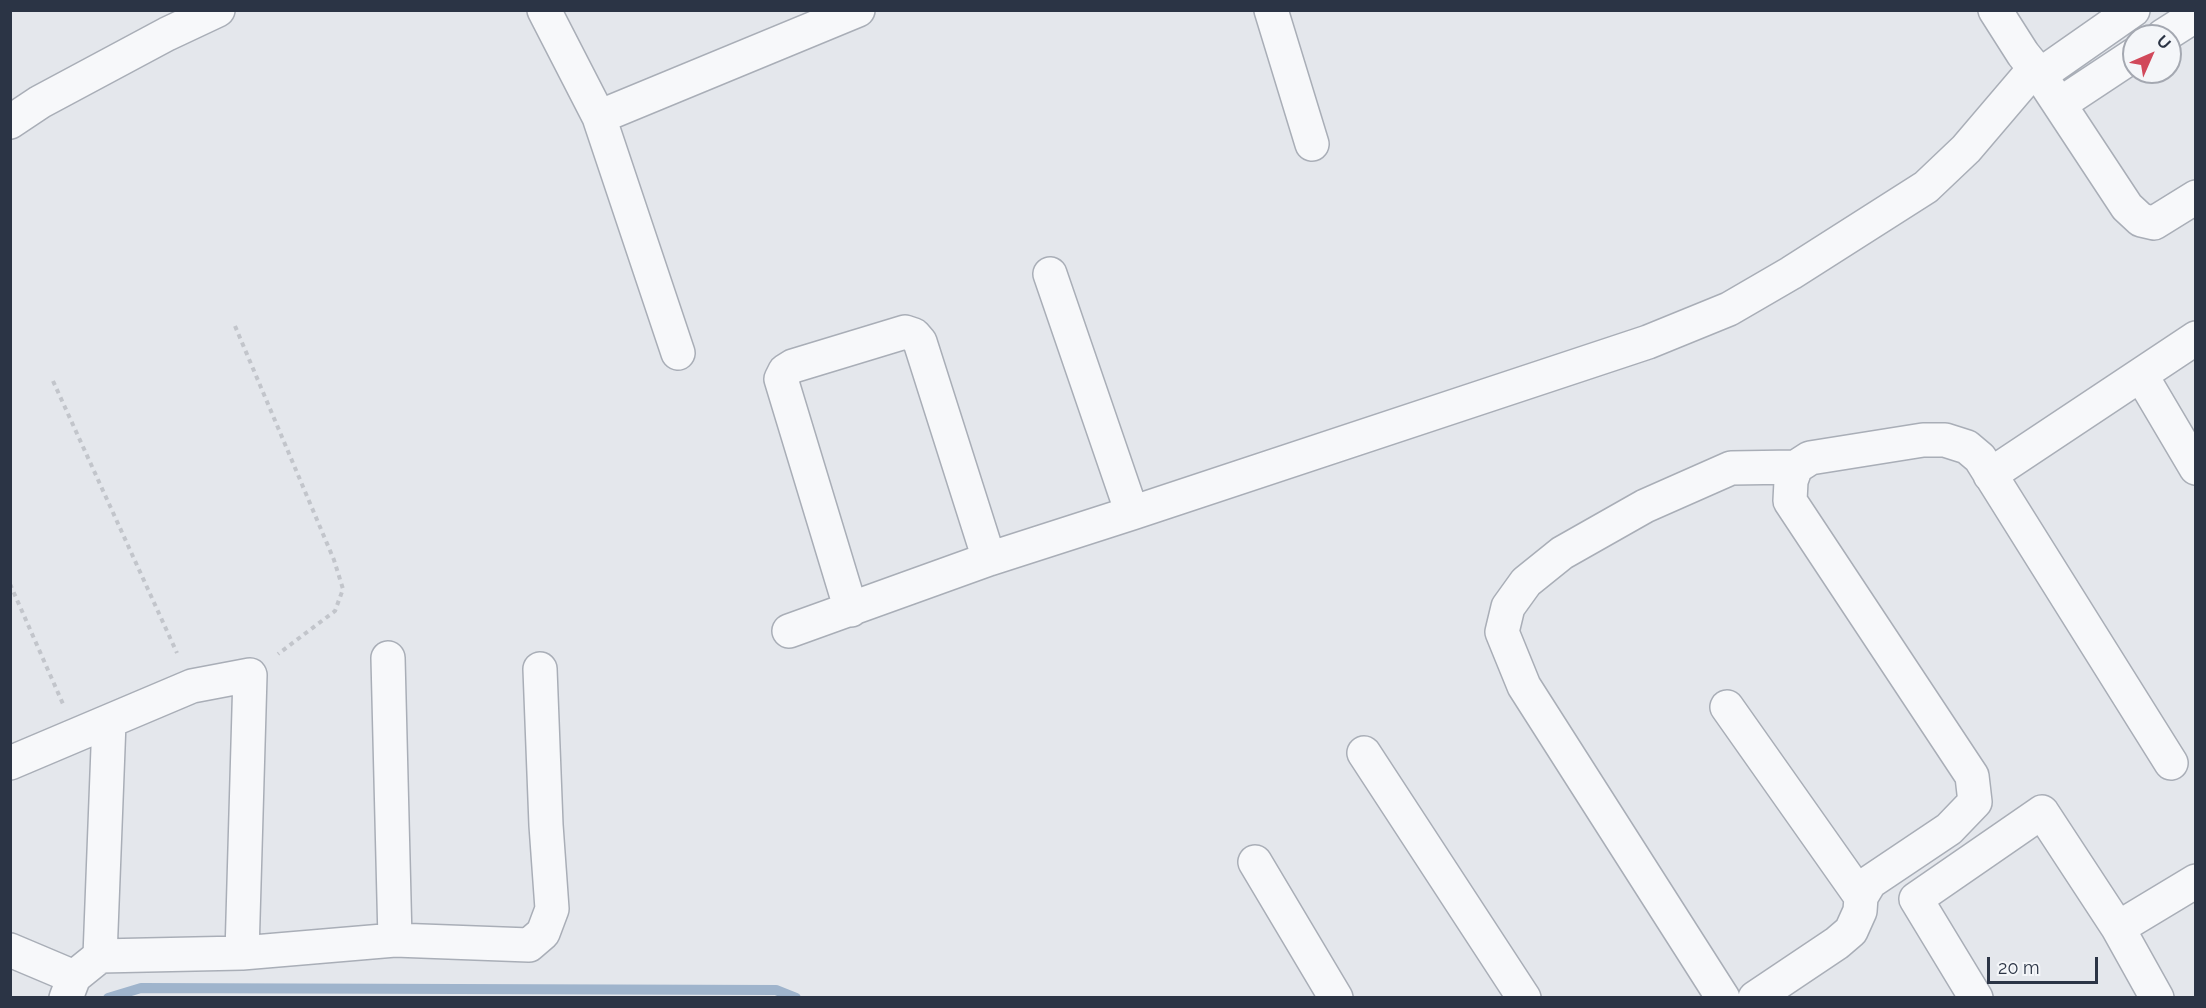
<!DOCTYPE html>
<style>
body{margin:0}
#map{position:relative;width:2206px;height:1008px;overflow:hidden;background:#e4e7ec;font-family:Raleway,sans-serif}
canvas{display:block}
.frame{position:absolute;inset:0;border:12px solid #2b3445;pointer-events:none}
.north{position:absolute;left:2122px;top:24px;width:60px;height:60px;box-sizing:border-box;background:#f4f6f9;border:2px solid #a4a8b1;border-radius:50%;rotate:45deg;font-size:16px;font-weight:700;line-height:24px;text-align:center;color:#2b3445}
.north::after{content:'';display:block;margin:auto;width:21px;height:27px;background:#d1495b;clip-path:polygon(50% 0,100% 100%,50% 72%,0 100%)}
.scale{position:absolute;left:1987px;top:957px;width:111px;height:27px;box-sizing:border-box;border:3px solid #2b3445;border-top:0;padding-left:8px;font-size:18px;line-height:21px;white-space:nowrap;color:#2b3445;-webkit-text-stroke:4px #f4f6f9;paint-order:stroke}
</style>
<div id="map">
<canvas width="2206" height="1008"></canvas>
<div class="frame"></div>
<div class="north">U</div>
<div class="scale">20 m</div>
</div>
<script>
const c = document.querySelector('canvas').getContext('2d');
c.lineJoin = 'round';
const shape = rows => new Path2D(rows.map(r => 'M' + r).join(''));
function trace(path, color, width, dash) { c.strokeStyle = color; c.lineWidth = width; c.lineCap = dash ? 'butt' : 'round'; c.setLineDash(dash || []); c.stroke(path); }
trace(shape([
 [108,998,141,988,776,990,796,998]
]), '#9fb4cc', 10);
const minor = shape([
 [544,10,599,117,678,353],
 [1271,10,1312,144],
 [1995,10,2023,54,2040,75,2133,10],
 [2163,36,2196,15],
 [2040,75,2127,207,2141,220,2154,223,2196,197],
 [2060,104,2134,55],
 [599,117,858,10],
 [10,122,40,102,167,34,218,10],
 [1050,274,1132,513],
 [2141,375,2196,468],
 [1990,475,2196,338],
 [851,610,781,379,785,371,793,366,905,332,914,335,920,342,989,559],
 [789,631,989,559,1132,513,1648,342,1729,309,1791,273,1926,187,1966,149,2035,68],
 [388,658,395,940],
 [1727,707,1861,897,1860,911,1851,931,1837,943,1755,998],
 [1364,753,1524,998],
 [10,763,192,686,250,675,242,953],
 [1255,862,1336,998],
 [1861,897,1870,882,1949,829,1975,802,1972,776,1790,501,1791,481,1796,467,1810,458,1923,440,1945,440,1967,447,1980,458,2171,763],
 [10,950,74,977],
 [100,956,109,722],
 [66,998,74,977,100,956,242,953,395,940,529,945,543,933,552,909,546,825,540,669],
 [1723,998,1524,686,1502,632,1508,607,1526,582,1562,553,1645,506,1731,468,1796,467],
 [1976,998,1916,899,2042,812,2118,928],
 [2157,998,2118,928,2196,881]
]);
trace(minor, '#a9aeb7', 36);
trace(shape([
 [235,326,334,560,343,589,335,611,278,654],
 [53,381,177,653],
 [10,584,63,704]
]), '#c2c5cb', 4, [4.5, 4.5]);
trace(minor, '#f7f8fa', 33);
</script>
